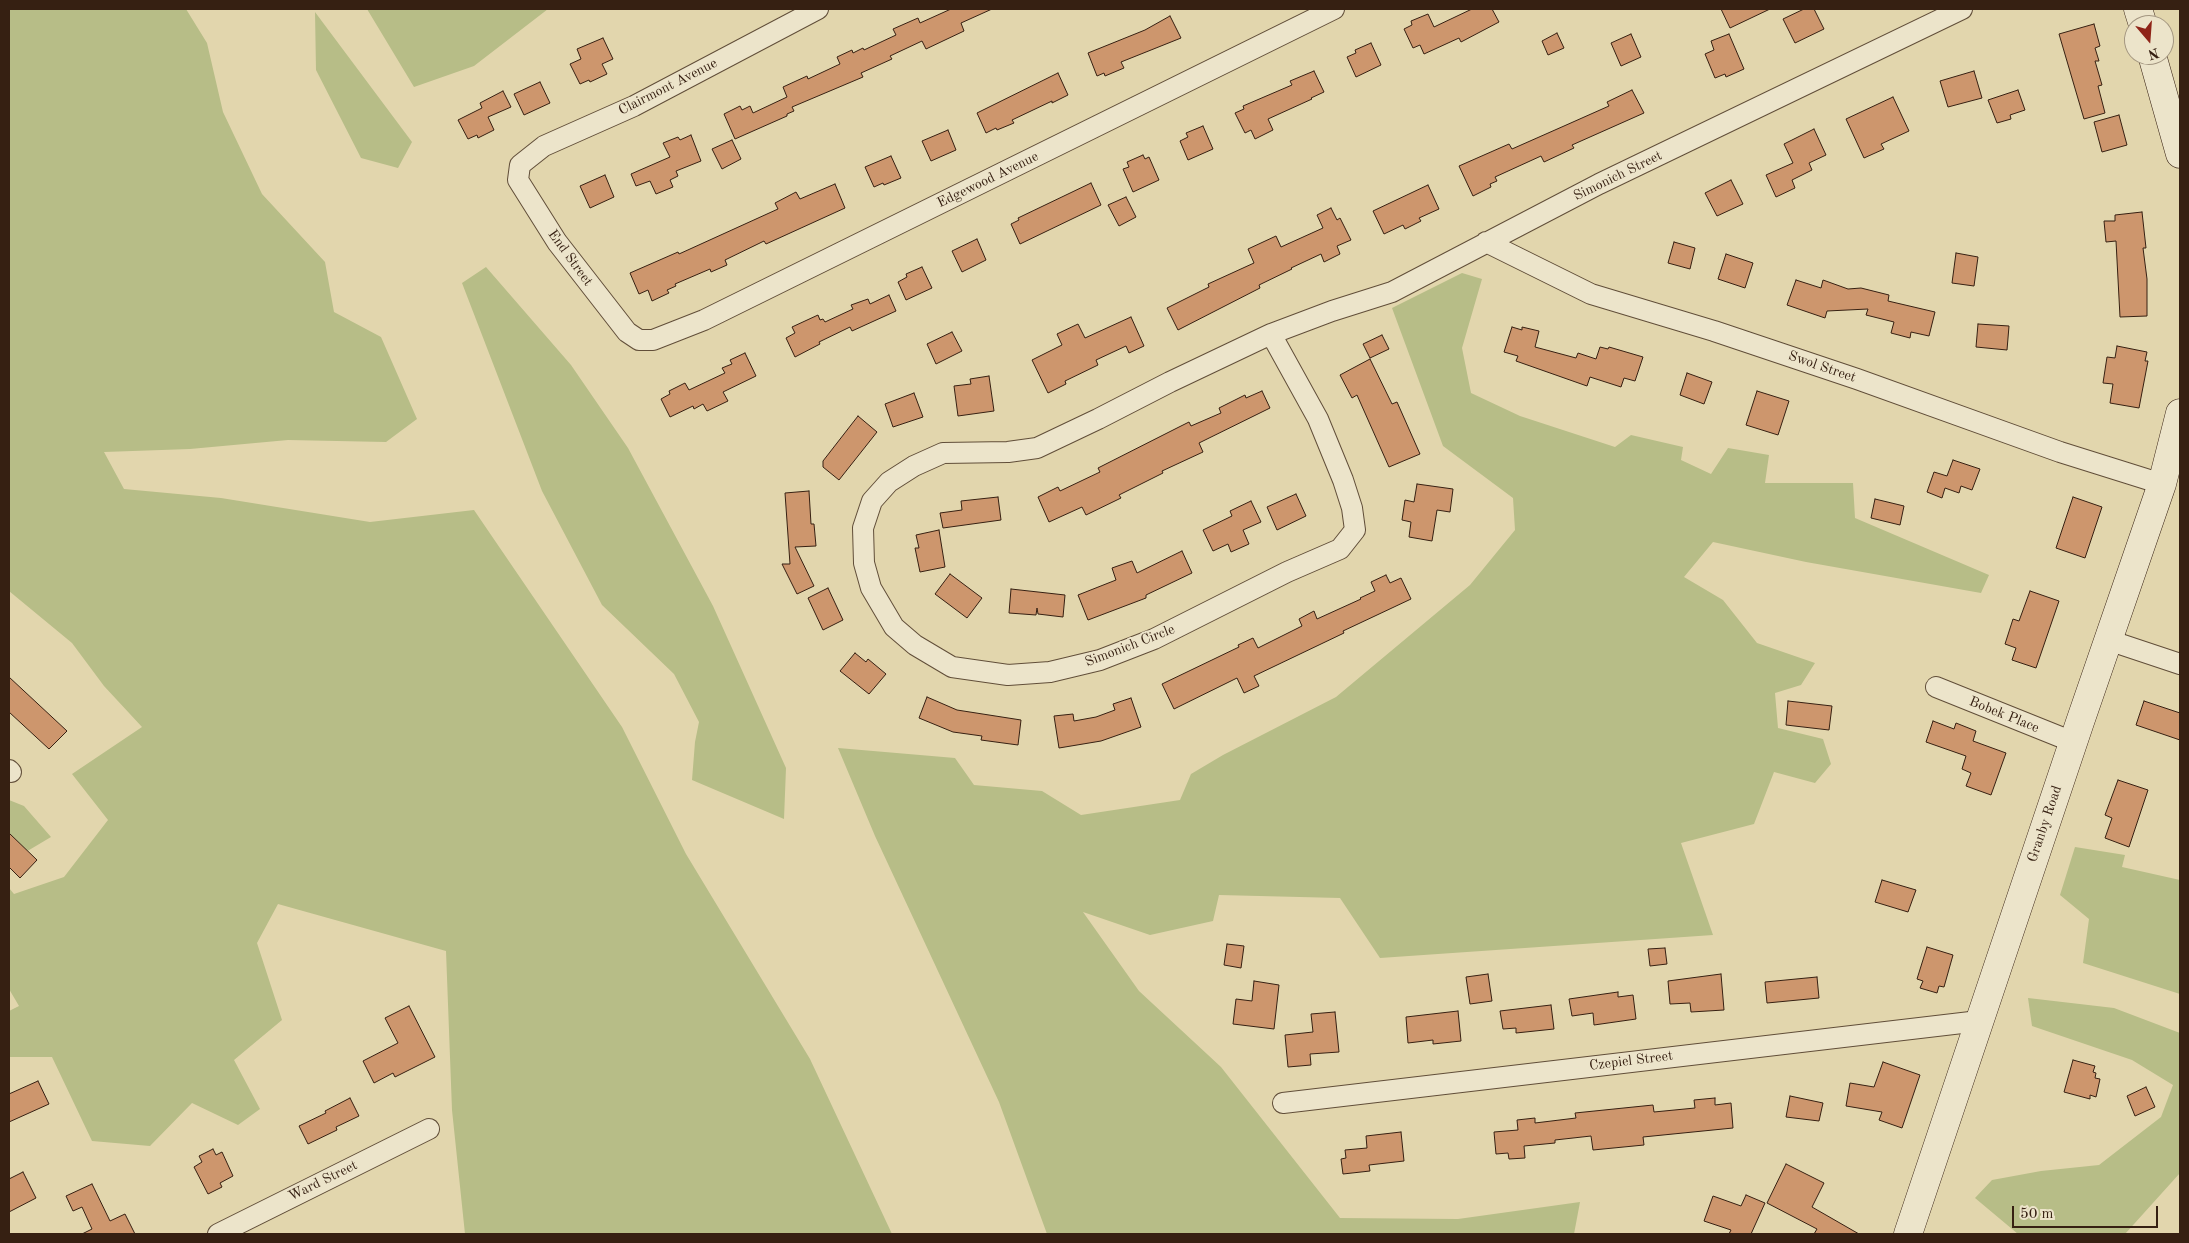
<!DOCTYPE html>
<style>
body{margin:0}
#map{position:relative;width:2189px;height:1243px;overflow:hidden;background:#e2d6ad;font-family:"Old Standard TT",serif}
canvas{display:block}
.frame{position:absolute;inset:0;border:10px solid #362012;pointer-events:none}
.north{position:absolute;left:2124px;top:15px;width:50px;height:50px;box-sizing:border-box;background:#ece4ca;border:1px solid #a39680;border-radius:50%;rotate:162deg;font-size:14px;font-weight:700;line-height:20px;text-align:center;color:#362012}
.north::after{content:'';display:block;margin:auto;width:18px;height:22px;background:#8f2418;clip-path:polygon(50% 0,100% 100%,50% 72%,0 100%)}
.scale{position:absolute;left:2012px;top:1206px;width:146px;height:22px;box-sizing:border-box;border:2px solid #362012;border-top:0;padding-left:6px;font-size:15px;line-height:18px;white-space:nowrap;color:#362012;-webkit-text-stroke:4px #ece4ca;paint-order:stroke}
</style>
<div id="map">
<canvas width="2189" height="1243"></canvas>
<div class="frame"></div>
<div class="north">N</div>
<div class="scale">50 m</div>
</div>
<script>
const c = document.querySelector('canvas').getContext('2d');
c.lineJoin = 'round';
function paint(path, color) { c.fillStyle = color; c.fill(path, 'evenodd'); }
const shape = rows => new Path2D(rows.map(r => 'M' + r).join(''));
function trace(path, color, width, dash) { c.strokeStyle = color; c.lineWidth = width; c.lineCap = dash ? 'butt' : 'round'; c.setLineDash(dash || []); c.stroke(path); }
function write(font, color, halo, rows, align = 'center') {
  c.font = font + ' "Old Standard TT",serif'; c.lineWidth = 4; c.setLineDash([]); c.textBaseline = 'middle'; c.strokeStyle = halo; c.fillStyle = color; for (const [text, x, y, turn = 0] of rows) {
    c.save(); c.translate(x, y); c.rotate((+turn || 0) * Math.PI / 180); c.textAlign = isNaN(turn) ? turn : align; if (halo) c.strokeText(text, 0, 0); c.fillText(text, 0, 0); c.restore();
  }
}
paint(shape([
 [9,9,186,9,207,43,223,112,262,194,325,262,334,312,381,337,417,419,386,442,288,440,190,449,104,452,124,489,221,498,370,522,474,510,622,727,686,854,810,1059,892,1234,465,1234,452,1110,446,951,278,904,257,943,282,1020,234,1060,260,1109,238,1125,192,1103,150,1146,92,1141,52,1057,9,1057,9,1011,19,1006,9,989,9,888,14,894,64,877,108,820,72,774,142,727,104,686,72,643,9,591],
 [367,9,548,9,474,66,414,87],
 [315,12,412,142,398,168,361,158,316,70],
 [486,267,571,365,628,448,713,606,786,768,784,819,692,780,695,742,699,722,674,674,602,605,542,491,462,283],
 [1462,273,1482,279,1462,348,1471,393,1520,416,1615,447,1631,435,1683,447,1681,460,1711,474,1728,448,1769,455,1765,483,1853,483,1855,518,1989,575,1981,593,1806,562,1713,542,1684,577,1723,600,1757,643,1815,663,1801,685,1775,693,1778,728,1823,739,1831,764,1815,783,1774,772,1754,824,1681,843,1713,935,1380,958,1340,898,1219,895,1213,921,1150,935,1083,912,1139,991,1221,1067,1340,1218,1458,1219,1580,1202,1574,1234,1047,1234,999,1102,875,836,838,748,955,758,974,785,1042,791,1081,815,1180,800,1191,774,1223,755,1336,697,1470,585,1515,530,1513,498,1443,446,1392,308],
 [9,800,24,806,51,837,9,862],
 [2075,847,2125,855,2122,867,2180,880,2180,994,2083,963,2089,919,2060,895],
 [2028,998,2114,1008,2180,1033,2180,1173,2125,1234,2018,1234,1975,1198,1992,1180,2041,1171,2099,1165,2161,1117,2173,1085,2132,1060,2032,1026]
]), '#b7bd87');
const building = shape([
 [951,9,992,9,961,23,964,31,926,49,922,41,890,56,892,59,861,73,863,77,792,107,794,111,787,114,787,116,735,139,724,114,740,106,742,110,750,106,753,113,787,97,783,87,807,76,808,79,840,64,837,57,852,50,853,53,863,48,864,50,896,35,893,29,918,18,920,23,951,9],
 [1472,9,1492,9,1499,22,1461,42,1459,38,1424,54,1420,45,1413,48,1404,29,1412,25,1411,21,1428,14,1434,27,1472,9],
 [1721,9,1770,9,1730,28,1721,9],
 [1804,9,1814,9,1824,29,1795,43,1783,19,1804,9],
 [1170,16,1181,38,1121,62,1124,68,1105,76,1104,73,1097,76,1088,53,1145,30,1170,16],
 [2094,24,2100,46,2095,48,2099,61,2095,61,2102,85,2098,86,2105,113,2084,119,2059,34,2094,24],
 [1557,33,1564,48,1548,55,1542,41,1557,33],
 [1631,34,1641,57,1621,66,1611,43,1631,34],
 [1729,34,1744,69,1726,77,1725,74,1715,78,1705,54,1714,50,1711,41,1729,34],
 [603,38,613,59,602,64,607,74,590,82,589,80,580,84,570,64,581,59,577,49,603,38],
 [1371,43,1381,65,1356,77,1347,57,1356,53,1355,50,1371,43],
 [1314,71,1324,92,1311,98,1312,99,1268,119,1273,130,1255,139,1251,130,1245,133,1235,113,1244,109,1243,106,1292,85,1290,81,1314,71],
 [1974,71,1982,98,1948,107,1940,81,1974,71],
 [1058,73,1068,95,1052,103,1052,101,1012,120,1014,123,997,130,996,128,986,133,977,113,1058,73],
 [540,82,550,103,524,115,514,94,540,82],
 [1632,90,1644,113,1572,145,1574,148,1544,162,1541,156,1495,177,1497,181,1490,184,1491,187,1473,196,1459,166,1509,144,1512,149,1564,126,1609,106,1607,102,1632,90],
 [2018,90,2025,110,2010,115,2011,119,1997,123,1988,100,2018,90],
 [503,91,511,107,488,117,494,130,478,138,477,135,468,139,458,120,482,108,480,103,503,91],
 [1893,97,1909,131,1881,144,1884,149,1864,158,1846,119,1893,97],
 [2119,115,2127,145,2102,152,2094,122,2119,115],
 [1203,126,1213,149,1188,160,1180,141,1188,137,1186,133,1203,126],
 [1814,129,1826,155,1809,163,1812,170,1792,180,1795,188,1776,197,1766,175,1793,163,1784,144,1814,129],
 [948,130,956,150,931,161,922,141,948,130],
 [691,135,701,161,676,171,678,176,670,180,673,187,656,194,650,181,636,186,631,174,670,157,663,143,678,137,680,140,691,135],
 [732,140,741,159,722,169,712,149,732,140],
 [1143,155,1145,159,1149,157,1159,180,1133,192,1123,169,1129,167,1127,162,1143,155],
 [891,156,901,178,884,185,883,183,874,187,865,167,891,156],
 [605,175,614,197,590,208,580,186,605,175],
 [1731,180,1743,204,1717,216,1705,193,1731,180],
 [1091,183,1101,205,1020,244,1011,224,1019,220,1018,218,1091,183],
 [835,184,845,208,766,244,764,241,725,260,727,265,711,272,710,269,675,284,676,286,667,290,669,293,652,301,648,290,639,294,630,273,678,252,679,254,778,209,775,203,796,192,800,199,835,184],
 [1428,185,1439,209,1419,218,1421,221,1405,229,1403,225,1384,234,1373,211,1428,185],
 [1126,197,1136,217,1119,226,1108,205,1126,197],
 [1331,208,1337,220,1340,218,1351,240,1337,246,1340,254,1324,262,1321,254,1291,268,1292,269,1259,285,1260,288,1178,330,1167,308,1209,287,1208,284,1254,263,1248,249,1276,236,1281,247,1323,228,1317,215,1331,208],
 [2142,212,2146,248,2143,248,2147,279,2147,316,2120,317,2116,241,2106,242,2104,221,2115,221,2115,215,2142,212],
 [977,239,986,260,962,272,952,251,977,239],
 [1674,242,1695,248,1690,269,1668,263,1674,242],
 [1956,253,1978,257,1974,286,1952,283,1956,253],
 [1726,254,1753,263,1745,288,1718,279,1726,254],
 [922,267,932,288,906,300,898,282,907,277,906,274,922,267],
 [1796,280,1821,288,1823,280,1848,289,1861,288,1889,295,1888,301,1935,312,1929,336,1911,332,1910,338,1891,333,1894,322,1866,315,1868,309,1827,311,1825,318,1787,305,1796,280],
 [889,295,896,311,852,331,850,327,819,342,820,344,795,357,786,338,795,333,792,327,818,315,820,320,823,319,825,322,853,309,851,305,868,299,870,304,889,295],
 [1131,317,1144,346,1129,353,1126,346,1096,360,1098,365,1065,381,1066,384,1048,393,1032,360,1062,345,1057,334,1078,324,1085,338,1131,317],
 [1978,324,2009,326,2007,350,1976,347,1978,324],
 [1512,327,1522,330,1522,327,1539,331,1535,347,1576,358,1578,353,1596,359,1600,347,1608,349,1609,347,1643,357,1635,381,1624,378,1621,387,1590,377,1587,386,1516,361,1518,356,1504,352,1512,327],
 [952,332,962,351,936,364,927,344,952,332],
 [1382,335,1389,349,1370,358,1363,344,1382,335],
 [2117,346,2147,352,2145,361,2148,361,2139,408,2110,403,2113,384,2103,383,2107,357,2115,358,2117,346],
 [745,353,756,376,723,392,728,401,707,411,703,404,694,409,693,406,670,417,661,399,670,394,669,391,685,383,689,390,725,373,722,368,732,364,730,360,745,353],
 [1370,359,1392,404,1397,402,1420,454,1389,467,1357,395,1352,398,1340,375,1370,359],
 [1687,373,1712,382,1704,404,1680,395,1687,373],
 [989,376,994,411,958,416,954,386,971,384,970,379,989,376],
 [1262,391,1270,408,1199,443,1203,452,1162,471,1163,473,1119,495,1121,498,1086,515,1082,507,1049,522,1038,497,1058,487,1060,491,1100,472,1098,468,1179,427,1189,422,1191,426,1221,413,1219,408,1245,395,1246,398,1262,391],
 [1757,391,1789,401,1778,435,1746,425,1757,391],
 [914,393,923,417,893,427,885,404,914,393],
 [858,416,877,432,839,480,823,467,823,461,858,416],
 [1953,460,1980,469,1972,490,1961,486,1959,493,1945,488,1942,498,1927,492,1934,472,1947,476,1953,460],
 [1417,484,1453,489,1450,512,1437,510,1432,541,1409,537,1411,522,1402,520,1405,500,1414,502,1417,484],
 [809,491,811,524,814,524,816,546,795,547,814,586,797,594,782,564,790,564,785,493,809,491],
 [1296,494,1306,516,1277,530,1267,507,1296,494],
 [998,497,1001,520,943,528,940,513,962,510,961,501,998,497],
 [2073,497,2102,507,2085,558,2056,548,2073,497],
 [1875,499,1904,506,1900,525,1871,518,1875,499],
 [1251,501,1261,522,1243,530,1249,544,1231,552,1228,544,1213,551,1203,530,1232,516,1230,511,1251,501],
 [939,530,945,567,920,572,915,548,919,548,916,535,939,530],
 [1182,551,1192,573,1146,595,1146,598,1088,620,1078,595,1116,580,1112,568,1132,561,1137,573,1182,551],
 [950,574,982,598,967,618,935,594,950,574],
 [1386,575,1390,583,1401,578,1411,599,1343,631,1344,633,1254,676,1259,686,1244,693,1237,678,1174,709,1162,684,1239,647,1238,645,1253,638,1258,648,1302,626,1299,619,1314,611,1317,619,1361,599,1360,598,1375,591,1371,582,1386,575],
 [828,588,843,620,823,630,808,598,828,588],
 [1011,589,1065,595,1063,617,1038,614,1037,608,1036,615,1009,613,1011,589],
 [2030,591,2059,601,2036,668,2012,660,2016,648,2005,644,2013,619,2019,621,2030,591],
 [855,653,866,662,868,659,886,674,869,694,840,671,855,653],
 [9,677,67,731,49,749,9,712,9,677],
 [927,697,957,710,1021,720,1018,745,981,740,982,736,953,732,919,718,927,697],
 [1131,698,1141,727,1101,741,1059,748,1054,716,1073,714,1074,721,1096,717,1115,710,1113,704,1131,698],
 [1788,701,1832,706,1829,730,1786,725,1788,701],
 [2144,701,2180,713,2180,740,2136,725,2144,701],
 [1933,721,1954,729,1956,723,1976,731,1973,741,2006,753,1991,795,1966,786,1971,773,1962,769,1966,756,1926,742,1933,721],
 [2118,780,2148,790,2129,847,2105,838,2112,818,2105,815,2118,780],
 [9,833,37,860,20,878,9,867,9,833],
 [1882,880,1916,890,1908,912,1875,902,1882,880],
 [1227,944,1244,946,1241,968,1224,965,1227,944],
 [1927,947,1953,955,1944,987,1939,986,1937,993,1920,988,1923,981,1917,979,1927,947],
 [1665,948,1667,964,1650,966,1648,949,1665,948],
 [1488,974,1492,1001,1470,1004,1466,977,1488,974],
 [1721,974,1724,1010,1691,1012,1690,1003,1670,1004,1668,981,1721,974],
 [1817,977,1819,998,1767,1003,1765,982,1817,977],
 [1254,981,1279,985,1274,1029,1233,1024,1236,999,1252,1001,1254,981],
 [1618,992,1618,997,1633,995,1636,1019,1594,1025,1593,1013,1572,1016,1569,999,1618,992],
 [1551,1005,1554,1029,1516,1033,1516,1028,1503,1029,1500,1011,1551,1005],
 [409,1006,435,1057,395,1077,393,1073,374,1083,363,1061,398,1043,385,1018,409,1006],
 [1458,1011,1461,1041,1433,1044,1433,1040,1408,1043,1406,1017,1458,1011],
 [1335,1012,1339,1052,1310,1054,1311,1065,1288,1067,1285,1035,1313,1032,1311,1014,1335,1012],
 [2073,1060,2095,1066,2093,1072,2096,1073,2095,1078,2100,1079,2096,1097,2090,1095,2090,1099,2064,1092,2073,1060],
 [1883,1062,1920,1075,1902,1128,1879,1120,1882,1112,1846,1106,1850,1083,1874,1087,1883,1062],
 [38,1081,49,1104,9,1122,9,1094,38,1081],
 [2146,1087,2155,1107,2135,1116,2127,1096,2146,1087],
 [1790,1096,1823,1103,1819,1121,1786,1117,1790,1096],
 [350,1098,359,1116,336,1127,337,1130,308,1144,299,1126,326,1113,325,1111,350,1098],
 [1715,1098,1715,1105,1731,1103,1733,1128,1643,1137,1644,1145,1593,1150,1591,1136,1555,1140,1555,1143,1524,1146,1525,1158,1509,1159,1508,1153,1496,1154,1494,1132,1518,1130,1517,1120,1535,1118,1535,1123,1576,1118,1575,1113,1653,1105,1654,1112,1695,1108,1694,1100,1715,1098],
 [1401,1132,1404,1161,1369,1165,1370,1171,1343,1174,1341,1159,1346,1158,1345,1150,1367,1148,1366,1136,1401,1132],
 [213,1149,216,1155,222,1152,233,1176,220,1183,222,1187,208,1194,194,1167,202,1162,199,1156,213,1149],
 [1786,1164,1824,1183,1812,1207,1859,1234,1814,1234,1817,1229,1767,1203,1786,1164],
 [23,1172,36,1198,9,1212,9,1179,23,1172],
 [92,1184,110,1221,125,1214,135,1234,82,1234,92,1229,82,1207,73,1211,66,1196,92,1184],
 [1746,1195,1765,1203,1751,1234,1729,1234,1731,1230,1704,1221,1713,1196,1741,1206,1746,1195]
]);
paint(building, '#cd966d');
trace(building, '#362012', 1);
const minor = shape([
 [818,9,634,106,544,146,520,165,518,180,557,242,627,332,639,340,653,340,704,320,1334,9],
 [1486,242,1591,294,1714,331,1857,379,2060,452,2162,484],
 [1271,334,1318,419,1343,480,1352,508,1355,530,1340,549,1287,572,1154,639,1100,660,1050,672,1008,675,952,667,915,645,894,627,871,588,864,563,863,528,872,501,889,482,914,466,943,453,1008,452,1037,448,1098,419,1170,382,1271,334,1332,311,1392,292,1599,184,1962,9],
 [2108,640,2180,664],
 [1936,687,2073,742],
 [9,770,11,772],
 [1283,1103,1979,1021],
 [218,1234,429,1129]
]);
const secondary = shape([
 [2138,9,2143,25],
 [2152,55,2180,154],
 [1908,1234,2080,722,2162,484,2180,413]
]);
trace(minor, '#614e39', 22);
trace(secondary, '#362012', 29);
trace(minor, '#ece4ca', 20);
trace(secondary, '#ece4ca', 28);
write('14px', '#362012', '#ece4ca', [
 ["Clairmont Avenue",668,87,-27],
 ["Simonich Street",1618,176,-26],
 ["Edgewood Avenue",988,180,-26],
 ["End Street",570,258,54],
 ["Swol Street",1822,367,19],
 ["Simonich Circle",1130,646,-21],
 ["Bobek Place",2004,715,22],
 ["Granby Road",2045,824,-71],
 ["Czepiel Street",1631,1061,-7],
 ["Ward Street",323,1181,-26]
]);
</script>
